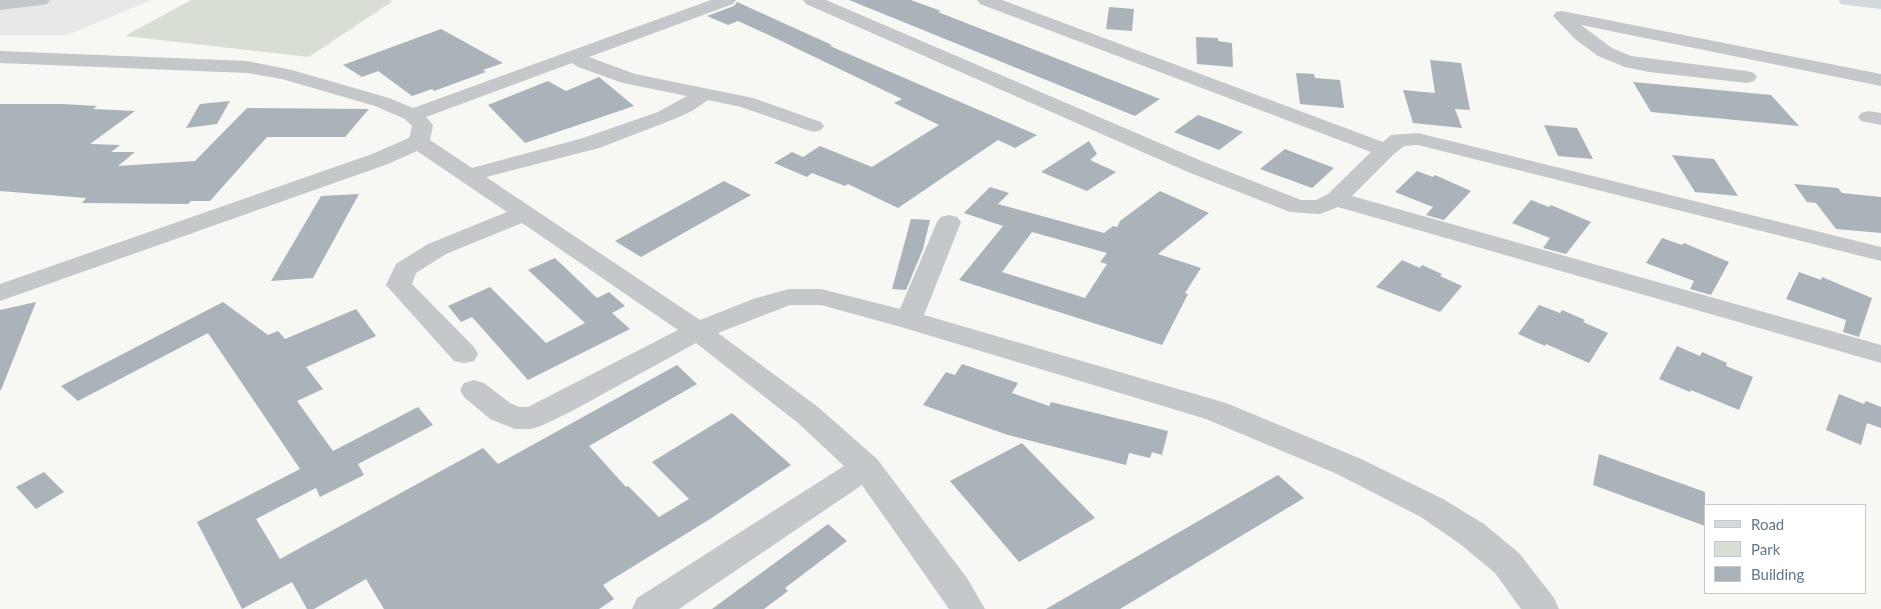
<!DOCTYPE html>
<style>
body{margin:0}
#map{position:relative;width:1881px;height:609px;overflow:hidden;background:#f7f7f3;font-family:Lato,sans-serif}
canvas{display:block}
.legend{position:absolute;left:1704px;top:504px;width:162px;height:90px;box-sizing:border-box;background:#fff;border:1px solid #c1c9cf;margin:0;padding:6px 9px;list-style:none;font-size:15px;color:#647886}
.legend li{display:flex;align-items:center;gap:10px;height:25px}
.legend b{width:25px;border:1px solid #c1c9cf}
</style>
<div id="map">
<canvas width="1881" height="609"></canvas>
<ul class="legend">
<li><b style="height:6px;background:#d4d9dd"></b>Road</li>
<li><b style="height:14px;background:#d8ded4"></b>Park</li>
<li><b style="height:14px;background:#aab3b9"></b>Building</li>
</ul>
</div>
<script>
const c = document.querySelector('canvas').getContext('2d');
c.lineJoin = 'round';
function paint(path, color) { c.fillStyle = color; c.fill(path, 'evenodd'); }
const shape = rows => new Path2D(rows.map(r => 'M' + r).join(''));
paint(shape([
 [0,0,152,0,67,35,0,35]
]), '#e7e8e7');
paint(shape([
 [191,0,387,0,393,1,309,57,125,36]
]), '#d8ded4');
paint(shape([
 [849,0,911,0,941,11,938,12,1160,99,1135,116],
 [737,2,832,45,830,46,1037,135,1015,148,998,140,898,208,848,184,845,186,812,173,807,177,774,163,792,152,803,157,820,146,872,167,939,125,894,103,902,99,773,37,738,21,728,25,707,16,734,6],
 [1109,7,1134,9,1132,31,1106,29],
 [441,29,503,63,483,70,486,72,434,91,432,89,412,96,378,71,362,77,343,65],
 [1196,37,1218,38,1218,41,1232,43,1233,67,1197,64],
 [1430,60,1461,63,1470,110,1455,109,1462,128,1413,123,1403,90,1435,93],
 [1296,73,1314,74,1315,78,1340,80,1344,108,1300,104],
 [599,77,634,106,525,143,488,105,548,81,566,91],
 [1633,82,1771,95,1799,126,1651,112],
 [230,101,217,124,186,128,200,104],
 [0,104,62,104,97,106,93,109,135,111,90,144,120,145,111,152,135,152,118,166,195,161,247,108,369,109,345,137,267,137,210,201,191,201,188,204,82,203,86,198,0,191],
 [1198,115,1212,120,1243,132,1219,150,1174,132],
 [1544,125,1577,128,1593,159,1558,156],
 [1089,141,1097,154,1090,160,1116,172,1087,191,1041,172],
 [1285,149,1300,155,1334,168,1312,188,1260,169],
 [1672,155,1714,159,1738,196,1695,192],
 [1417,171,1433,177,1435,175,1471,191,1444,220,1426,215,1433,207,1395,192],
 [724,181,751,195,641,257,615,241],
 [1794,184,1838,188,1842,193,1881,197,1881,233,1836,229,1816,203,1807,202],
 [990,187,1009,193,998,204,1104,233,1113,226,1117,227,1120,221,1160,191,1209,213,1158,254,1201,268,1185,293,1188,294,1162,345,959,280,1003,226,964,213],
 [1032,232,1107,253,1100,262,1107,264,1085,298,1002,272],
 [359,194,313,278,271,281,321,196],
 [1531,200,1549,207,1551,205,1591,222,1566,254,1543,248,1550,238,1512,223],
 [911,219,930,220,923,249,906,290,892,289],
 [1662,238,1682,245,1684,243,1729,262,1711,295,1690,289,1694,281,1646,263],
 [555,258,597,298,609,292,625,306,612,313,630,329,528,380,472,317,461,322,448,306,490,287,546,343,585,323,528,270],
 [1402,260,1420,268,1422,265,1442,274,1440,276,1462,286,1440,312,1376,287],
 [1799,272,1821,280,1822,277,1872,298,1859,337,1843,332,1846,320,1786,299],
 [36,302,1,390,0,390,0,310],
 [223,302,268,335,278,331,285,339,356,309,376,336,306,367,323,389,297,401,333,451,418,407,433,425,358,464,364,475,320,497,316,488,256,519,280,559,483,448,498,464,677,365,697,384,589,446,626,487,628,486,659,517,689,499,652,462,732,413,791,465,710,519,603,585,614,599,599,609,384,609,366,579,314,609,307,609,292,582,242,609,197,522,300,469,208,333,78,401,61,386],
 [1539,305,1560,313,1562,310,1585,320,1583,322,1608,333,1589,363,1546,344,1545,346,1518,334],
 [1677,346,1700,356,1702,352,1727,363,1726,366,1753,377,1739,410,1691,390,1690,392,1659,379],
 [962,364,1018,383,1012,393,1049,406,1051,402,1168,431,1162,455,1152,452,1150,458,1129,453,1126,465,1008,435,923,405,946,372,955,375],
 [1839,394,1864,404,1866,401,1881,407,1881,428,1867,423,1861,445,1826,430],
 [1022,443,1095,518,1019,562,950,481],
 [1599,454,1705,492,1705,526,1593,485],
 [44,472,64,492,36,509,16,487],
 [1278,475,1304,498,1120,609,1046,609],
 [828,524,847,541,785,588,788,591,764,609,712,609]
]), '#aab3b9');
paint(shape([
 [0,0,50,0,47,4,41,5,0,10,0,0],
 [711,0,736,0,733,4,589,57,635,74,753,98,821,122,824,126,821,130,814,132,807,130,741,107,708,100,692,111,672,120,599,148,486,177,700,320,753,299,789,289,821,289,900,309,937,222,941,217,949,215,957,217,961,222,924,315,1226,403,1359,458,1443,499,1484,524,1519,553,1554,598,1559,609,1521,609,1495,573,1460,544,1421,517,1337,474,1206,419,901,327,821,305,790,305,718,333,818,407,877,459,967,578,985,609,949,609,862,485,679,609,632,609,637,598,844,466,798,423,696,343,572,411,541,426,531,429,515,429,490,419,464,397,460,390,464,383,474,380,484,383,510,403,519,407,528,407,678,330,522,223,446,254,416,273,412,284,474,347,478,354,474,361,464,363,454,361,386,285,396,264,428,244,507,212,417,151,388,164,0,301,0,284,372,154,409,138,412,126,405,119,375,106,282,79,247,73,0,63,0,51,247,61,292,70,389,98,413,108,711,0],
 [572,63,578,67,623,83,687,96,658,112,583,138,472,168,430,140,433,125,426,117,572,63],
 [803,0,826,0,1204,162,1301,200,1316,200,1328,194,1371,152,980,4,977,0,1002,0,1383,142,1391,135,1418,133,1881,247,1881,261,1418,145,1404,146,1393,155,1352,196,1881,345,1881,363,1338,207,1320,214,1290,212,1188,172,806,4,803,0],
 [1562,11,1881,74,1881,86,1581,25,1612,48,1631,56,1747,71,1754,73,1757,77,1754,81,1747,83,1649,72,1625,67,1598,56,1575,39,1553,16,1556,12,1562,11],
 [1868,111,1881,113,1881,125,1861,121,1858,117,1861,113,1868,111]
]), '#c4c8cb');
paint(shape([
 [1838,0,1881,0,1881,9,1847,5,1841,4,1838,0]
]), '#d4d9dd');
</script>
